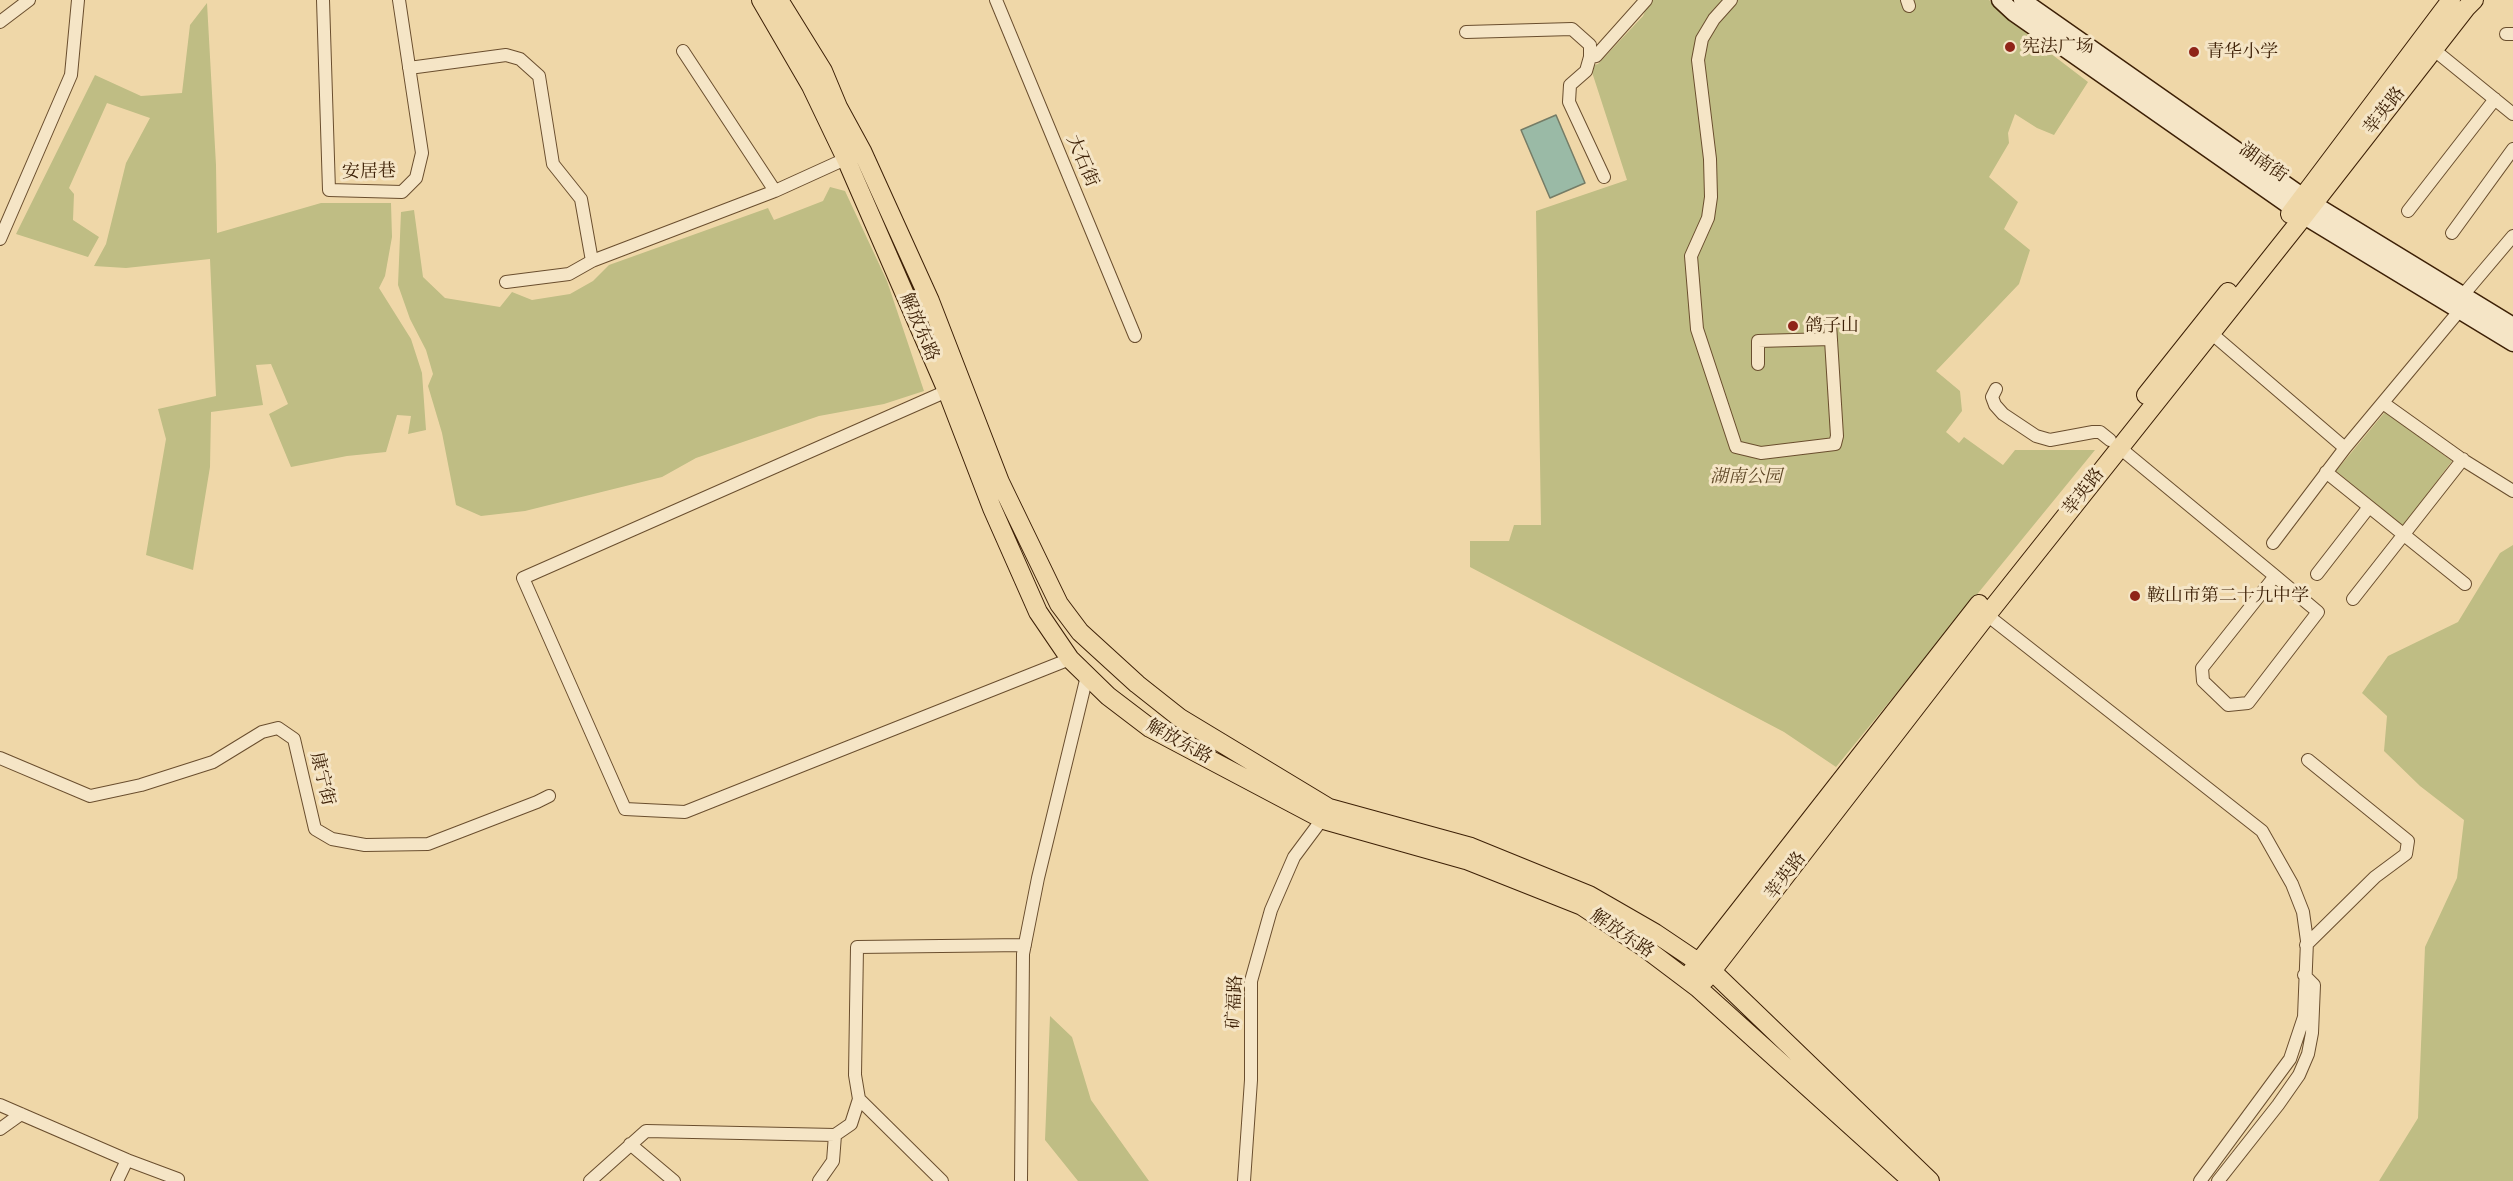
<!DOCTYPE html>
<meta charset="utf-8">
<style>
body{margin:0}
canvas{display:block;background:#efd7a8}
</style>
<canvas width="2513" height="1181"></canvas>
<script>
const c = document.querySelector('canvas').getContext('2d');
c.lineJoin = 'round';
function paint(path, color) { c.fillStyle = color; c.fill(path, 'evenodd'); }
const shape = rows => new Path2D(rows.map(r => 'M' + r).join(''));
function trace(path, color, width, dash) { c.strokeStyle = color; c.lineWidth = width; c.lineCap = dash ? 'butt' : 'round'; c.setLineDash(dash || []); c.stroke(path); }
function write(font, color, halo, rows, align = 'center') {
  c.font = font + ' "Old Standard TT","Noto Serif SC",serif'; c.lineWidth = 6; c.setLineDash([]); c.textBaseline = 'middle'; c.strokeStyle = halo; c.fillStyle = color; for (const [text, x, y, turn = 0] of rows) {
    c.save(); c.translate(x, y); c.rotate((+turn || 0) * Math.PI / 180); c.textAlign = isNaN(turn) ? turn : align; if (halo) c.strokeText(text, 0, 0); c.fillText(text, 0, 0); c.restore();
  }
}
paint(shape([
 [1650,0,1989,0,2037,43,2088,82,2054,135,2037,128,2015,114,2008,133,2009,143,1989,177,2018,202,2004,229,2030,250,2019,284,1936,371,1960,391,1962,411,1946,432,1959,443,1964,437,2003,465,2015,450,2095,450,1836,767,1784,732,1470,567,1470,541,1509,541,1514,525,1541,525,1536,211,1627,180,1590,66,1598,64,1643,16],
 [207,3,216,165,217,233,321,203,391,203,392,237,385,276,379,288,411,339,422,373,426,430,408,434,411,416,397,415,386,452,347,456,291,467,269,414,288,404,271,364,256,365,263,405,211,412,210,467,193,570,146,555,166,439,158,409,216,396,210,259,126,268,94,266,106,244,126,163,150,118,107,103,69,188,74,194,73,220,99,237,88,257,16,234,95,75,141,96,182,93,190,25],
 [830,187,845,191,887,281,924,391,884,404,819,416,696,458,662,477,525,511,481,516,456,505,442,433,428,386,433,374,426,350,410,319,398,285,401,212,414,210,423,277,445,298,500,307,512,292,532,300,570,294,593,281,609,265,768,208,774,220,823,201],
 [2385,412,2452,461,2403,526,2336,471],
 [2513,545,2513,1181,2379,1181,2418,1118,2425,947,2457,878,2464,820,2420,786,2384,751,2387,716,2362,693,2388,656,2458,622,2500,553],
 [1050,1016,1072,1037,1091,1100,1149,1181,1078,1181,1045,1140]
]), '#bfbd84');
const water = shape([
 [1556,115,1585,183,1550,198,1521,130,1556,115]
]);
paint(water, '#9abaa6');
trace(water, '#757c66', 1.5);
const street = shape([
 [323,0,329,190,402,192,416,178,422,153,399,0],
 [996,0,1135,336],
 [1731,0,1714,19,1702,39,1698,60,1710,159,1711,197,1708,218,1691,256,1697,329,1736,447,1761,453,1835,444,1837,436,1830,324],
 [1907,0,1909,6],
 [0,22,29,0],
 [1466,32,1572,29,1590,45,1590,57,1586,71,1570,85,1569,102,1604,177],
 [2506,34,2513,34],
 [2433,49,2513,114],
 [683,51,775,191],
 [1590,57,1596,56,1646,0],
 [409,68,506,55,520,59,539,76,553,164,581,199,592,261],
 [2408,211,2495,99],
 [2452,233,2513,149],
 [0,239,71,75,78,0],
 [506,282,569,274,592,261,775,191,852,156],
 [2463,295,2513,236],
 [2211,333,2345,448],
 [1758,364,1758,341,1831,339],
 [1996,389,1992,397,1995,405,2003,414,2036,436,2050,440,2093,432,2100,432,2110,440],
 [947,391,523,578,625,809,685,812,1070,659],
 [2383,403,2460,458,2513,491],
 [2120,448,2275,576,2318,612,2248,703,2228,705,2203,681,2202,668,2275,576],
 [2326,472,2465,584],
 [2273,543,2345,448,2460,310],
 [2317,574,2369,507],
 [2353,599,2463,459],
 [1987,615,2262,831,2292,884,2303,912,2307,941,2304,1017,2290,1059,2200,1181],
 [0,758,90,796,141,785,213,762,262,732,278,728,294,739,315,829,332,839,365,845,428,844,537,802,549,796],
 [2306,945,2375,877,2406,854,2408,841,2308,760],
 [0,1105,127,1160,178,1179],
 [0,1129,21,1114],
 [630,1144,674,1181],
 [117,1181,127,1160],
 [590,1181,646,1131,835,1135,851,1124,859,1099],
 [819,1181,833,1161,835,1135],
 [942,1181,859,1099,855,1075,857,947,1025,945],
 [1021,1181,1023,954,1038,878,1087,676],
 [1244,1181,1251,1080,1251,981,1271,910,1294,857,1326,814],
 [2218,1181,2278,1105,2299,1075,2308,1054,2312,1033,2314,985,2304,975]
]);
const secondary = shape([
 [2000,0,2014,13,2304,216,2513,343],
 [2022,0,2312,203,2513,326]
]);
const primary = shape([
 [761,0,811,86,846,159,947,391,992,508,1038,612,1070,659,1108,696,1150,728,1324,820,1466,860,1582,906,1645,948,1698,988,1912,1181],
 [779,0,823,71,838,107,862,151,930,301,1000,482,1059,604,1080,632,1137,684,1180,718,1329,808,1471,847,1589,895,1655,933,1713,972,1930,1181],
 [2290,214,2451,0],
 [2146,395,2228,292],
 [1691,972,1979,604],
 [1705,980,1987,615,2304,216,2466,8,2474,0]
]);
trace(street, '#6a4e2e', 14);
trace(secondary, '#3d2006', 19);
trace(primary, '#3d2006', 20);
trace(street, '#f5e5c6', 12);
trace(secondary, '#f5e5c6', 16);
trace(primary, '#efd7a8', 18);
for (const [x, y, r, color] of [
 [2010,47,6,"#8f2418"],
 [2194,52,6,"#8f2418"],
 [1793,326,6,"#8f2418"],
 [2135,596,6,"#8f2418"]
]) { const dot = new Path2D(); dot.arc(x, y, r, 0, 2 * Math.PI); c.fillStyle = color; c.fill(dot); trace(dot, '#f5e5c6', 2); }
write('18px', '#3d2006', '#f5e5c6', [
 ["宪法广场",2022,47],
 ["青华小学",2206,52],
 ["鸽子山",1805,326],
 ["鞍山市第二十九中学",2147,596]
], 'left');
write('18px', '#3d2006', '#f5e5c6', [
 ["莘英路",2385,111,-52],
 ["大石街",1082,161,67],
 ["湖南街",2263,163,35],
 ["安居巷",369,172,-1],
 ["解放东路",919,327,67],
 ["莘英路",2084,492,-52],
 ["解放东路",1179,742,29],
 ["康宁街",322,779,77],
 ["莘英路",1786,876,-53],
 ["解放东路",1622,934,34],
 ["矿福路",1235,1002,-87]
]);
write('italic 18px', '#5e4726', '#f5e5c6', [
 ["湖南公园",1746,477]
]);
</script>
